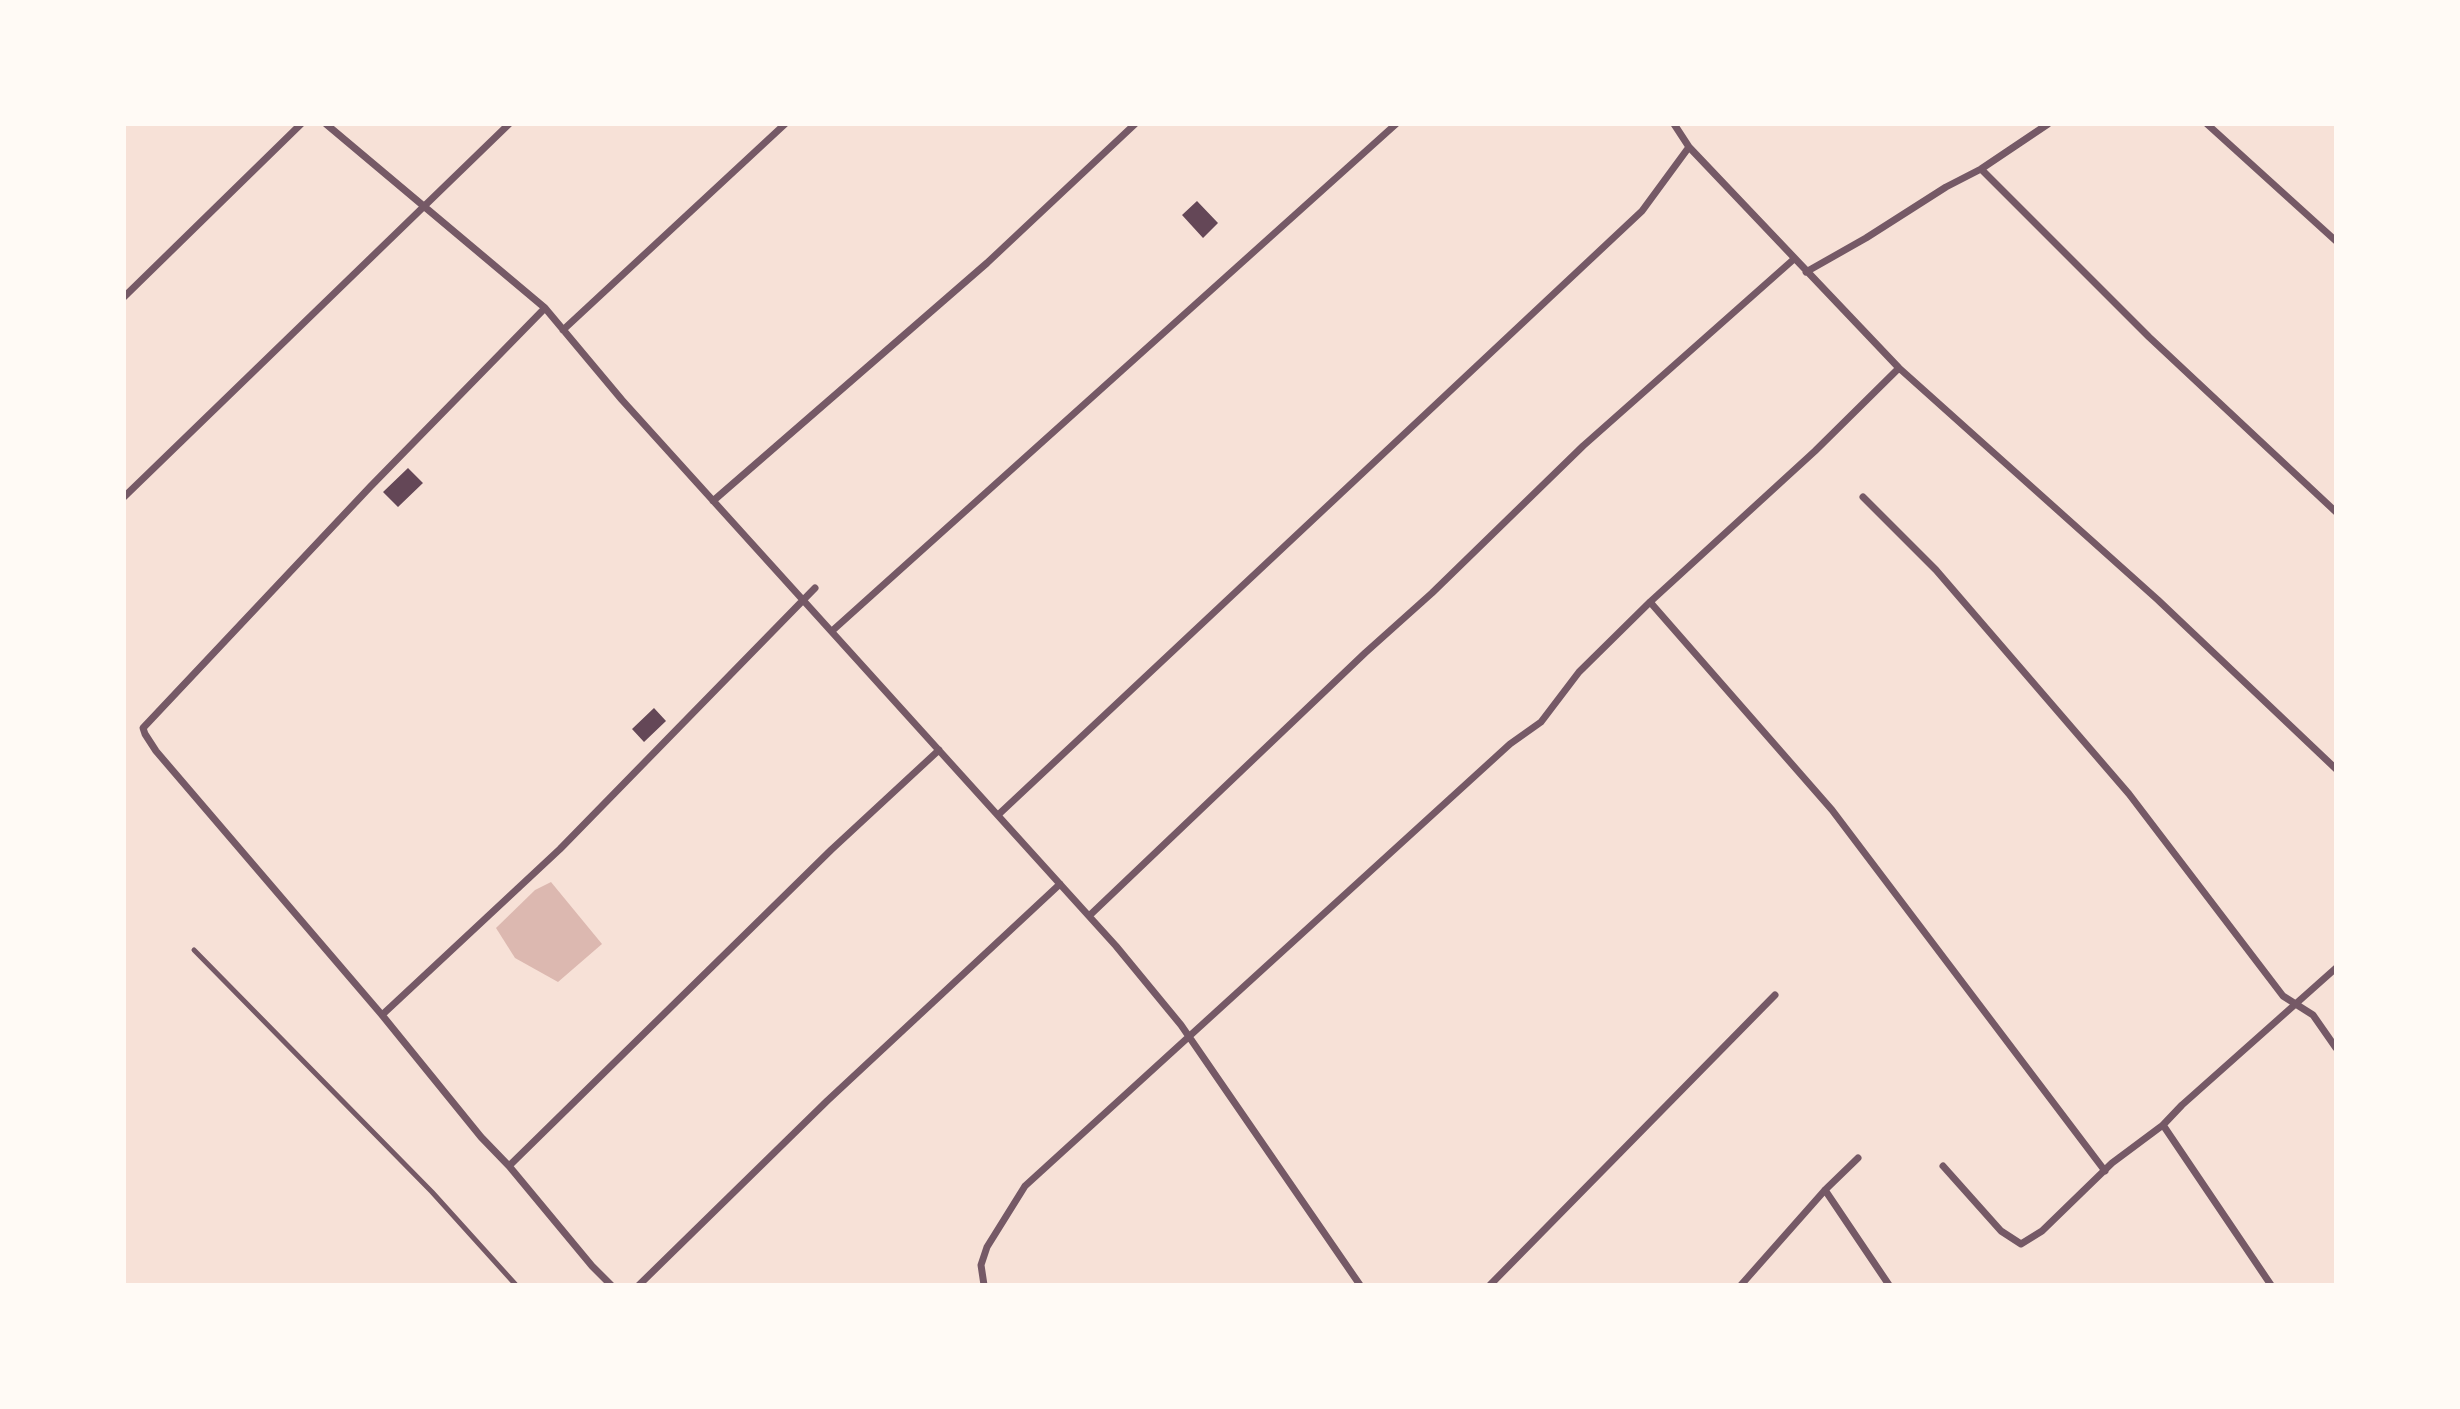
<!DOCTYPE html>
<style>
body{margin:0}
#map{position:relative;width:2460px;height:1409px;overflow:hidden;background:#f7e1d7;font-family:Ubuntu,sans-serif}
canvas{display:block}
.frame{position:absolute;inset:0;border:126px solid #fffaf5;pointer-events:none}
</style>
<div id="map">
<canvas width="2460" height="1409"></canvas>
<div class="frame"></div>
</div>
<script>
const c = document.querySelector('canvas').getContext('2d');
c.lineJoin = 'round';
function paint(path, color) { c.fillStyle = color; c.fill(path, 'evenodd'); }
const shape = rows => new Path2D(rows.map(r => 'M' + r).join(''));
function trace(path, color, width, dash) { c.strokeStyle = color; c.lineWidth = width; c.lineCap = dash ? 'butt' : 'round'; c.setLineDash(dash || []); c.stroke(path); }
paint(shape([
 [551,882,602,944,558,982,515,958,496,928,535,890]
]), '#dcb8b0');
paint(shape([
 [1197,201,1218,223,1203,238,1182,215],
 [408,468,423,483,398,507,383,492],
 [654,708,666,721,644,742,632,729]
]), '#644757');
trace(shape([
 [194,950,432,1192,516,1285]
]), '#755966', 5);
trace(shape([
 [326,124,545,308,622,400,1116,946,1181,1025,1360,1285],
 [1674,124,1689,147,1899,368,2158,600,2336,769],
 [2207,124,2336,241],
 [1981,169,2149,337,2336,512],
 [1806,272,1866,238,1946,187,1981,169,2048,124],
 [124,297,301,124],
 [545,308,370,487,143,728,145,734,156,751,382,1015,481,1137,509,1166,592,1266,611,1285],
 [563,330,785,124],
 [124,497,509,124],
 [1863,497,1936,570,2129,794,2283,996,2313,1015,2336,1048],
 [713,501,987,263,1135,124],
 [1650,602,1832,810,2105,1171],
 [832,631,1396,124],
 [998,815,1642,211,1689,147],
 [1089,916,1365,653,1432,593,1583,446,1794,259],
 [382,1015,560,849,815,588],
 [2163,1125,2271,1285],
 [509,1166,831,850,939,750],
 [1943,1166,2001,1231,2021,1244,2042,1231,2112,1163,2163,1125,2182,1105,2336,968],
 [1825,1190,1889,1285],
 [639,1285,827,1101,1060,884],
 [984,1285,981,1265,987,1247,1025,1186,1510,744,1541,722,1579,672,1650,602,1815,451,1899,368],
 [1490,1285,1775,995],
 [1741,1285,1825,1190,1858,1158]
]), '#755966', 7);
</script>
